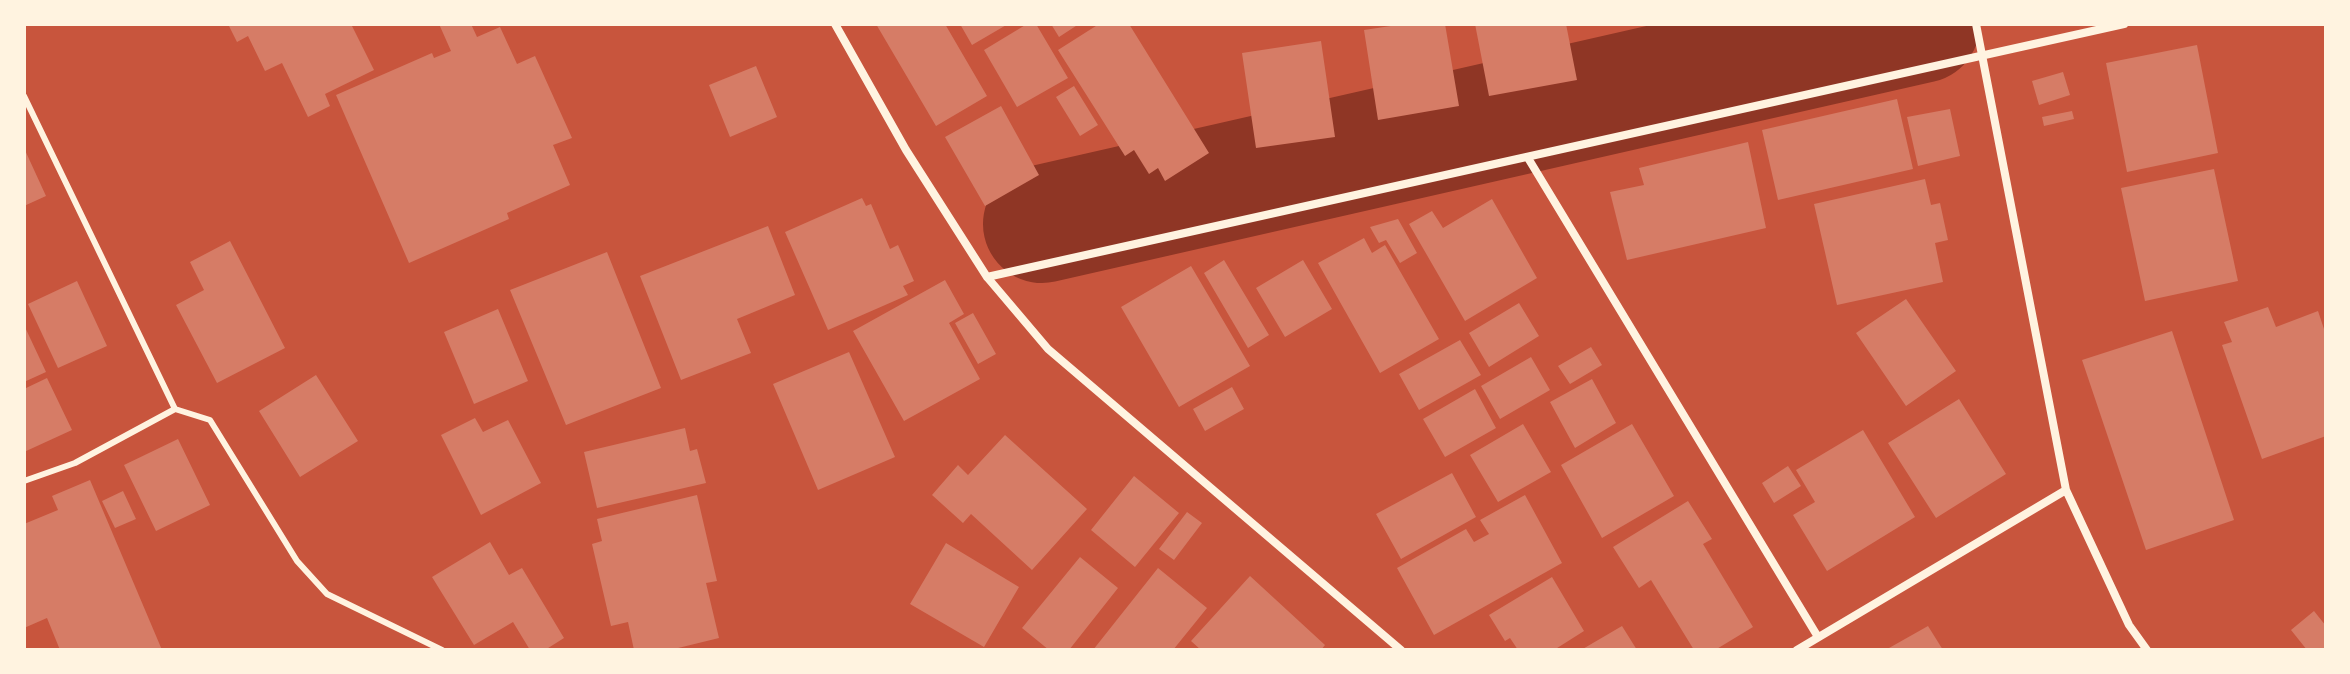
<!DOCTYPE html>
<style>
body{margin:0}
#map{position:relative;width:2350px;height:674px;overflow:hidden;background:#c8553d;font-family:Ubuntu,sans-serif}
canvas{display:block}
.frame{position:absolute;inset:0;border:26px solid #fff3e0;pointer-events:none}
</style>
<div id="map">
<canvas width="2350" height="674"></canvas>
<div class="frame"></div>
</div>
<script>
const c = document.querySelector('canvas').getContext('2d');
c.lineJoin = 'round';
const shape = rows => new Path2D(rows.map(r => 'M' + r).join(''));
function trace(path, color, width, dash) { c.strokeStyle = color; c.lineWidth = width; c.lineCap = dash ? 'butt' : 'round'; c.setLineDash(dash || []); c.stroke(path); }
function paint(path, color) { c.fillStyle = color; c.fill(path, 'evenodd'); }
trace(shape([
 [1042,224,1921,24]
]), '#8f3625', 118);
paint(shape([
 [228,24,351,24,374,70,325,94,330,106,308,117,282,63,265,71,248,36,237,42],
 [439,24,471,24,477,37,500,27,517,64,535,56,572,138,553,145,570,185,507,213,509,219,409,263,336,95,432,53,434,58,451,51],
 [876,24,945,24,987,96,936,126],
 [960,24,1008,24,972,45],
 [1027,24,1036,24,1068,78,1017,107,984,50],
 [1051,24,1079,24,1059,37],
 [1099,24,1129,24,1209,153,1165,181,1158,168,1149,174,1134,150,1125,156,1058,50],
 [1404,24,1445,24,1459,106,1378,120,1364,30],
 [1475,24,1566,24,1577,80,1489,96],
 [1321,41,1335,137,1256,148,1242,53],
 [2197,45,2218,153,2127,172,2106,63],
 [756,66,777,117,730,137,709,85],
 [2063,72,2070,95,2039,105,2032,81],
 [1074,86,1098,125,1080,136,1056,97],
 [1897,99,1913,169,1778,200,1762,130],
 [1001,106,1039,175,985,206,945,137],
 [1950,109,1960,156,1918,166,1907,117],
 [2072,111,2074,119,2044,126,2042,117],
 [1748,142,1766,228,1627,260,1610,192,1644,185,1639,168],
 [24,148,46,196,24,206],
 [2214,169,2238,281,2145,301,2121,188],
 [1925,179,1931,205,1940,203,1948,240,1935,243,1943,282,1837,305,1814,204],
 [862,198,866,206,871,204,890,249,898,245,914,281,903,286,908,295,828,330,785,232],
 [1492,199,1537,278,1465,321,1409,224,1432,211,1443,228],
 [1398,219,1417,253,1400,263,1386,240,1379,243,1370,227],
 [768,226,795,295,737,319,751,353,681,380,640,276],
 [1364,238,1372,253,1385,245,1439,339,1380,373,1318,263],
 [230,241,285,348,217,383,176,305,204,290,190,262],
 [607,252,661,388,566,425,510,290],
 [1224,260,1269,335,1248,348,1204,273],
 [1303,260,1332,309,1285,337,1256,288],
 [1191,266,1250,366,1179,407,1121,307],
 [945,280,964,314,949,323,980,379,904,421,853,331],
 [77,281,107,346,58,368,28,304],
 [1906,299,1956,371,1906,406,1856,333],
 [1519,303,1539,336,1489,367,1469,333],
 [2268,307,2276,327,2318,311,2326,335,2326,436,2262,459,2222,345,2232,342,2224,322],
 [498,309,528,381,474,404,444,332],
 [973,313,996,354,978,364,955,323],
 [24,325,46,372,24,382],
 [2172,331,2234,520,2146,550,2082,360],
 [1460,340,1481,375,1419,410,1399,374],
 [1591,347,1602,365,1570,384,1558,366],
 [849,352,895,457,818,490,773,384],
 [1531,357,1550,390,1500,419,1481,386],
 [316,375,358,441,300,477,259,411],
 [47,378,72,430,24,452,24,389],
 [1592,379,1616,423,1575,448,1550,402],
 [1232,387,1244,409,1205,431,1193,409],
 [1475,389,1496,428,1445,457,1423,419],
 [1959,399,2006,474,1936,518,1888,443],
 [475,418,483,432,508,420,541,483,481,515,441,435],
 [1523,424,1551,472,1498,502,1470,455],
 [1632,424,1674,496,1602,538,1561,465],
 [685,428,690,451,697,449,706,483,597,508,584,452],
 [1863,430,1915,517,1827,571,1793,515,1815,502,1796,470],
 [1005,435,1087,509,1032,570,971,514,963,523,932,495,958,465,968,475],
 [178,439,210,505,156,531,124,465],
 [1788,466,1801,486,1774,503,1762,483],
 [1452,473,1476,517,1401,559,1376,514],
 [1134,476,1179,513,1135,567,1091,530],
 [90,480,162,650,60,650,47,618,24,628,24,524,58,510,52,496],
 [123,491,136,519,115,528,102,501],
 [697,495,717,581,706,583,719,638,670,650,634,650,628,622,611,626,592,544,602,541,597,519],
 [1525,495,1562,563,1434,635,1397,568,1466,529,1474,542,1489,534,1480,520],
 [1688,501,1712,539,1703,544,1753,627,1715,650,1694,650,1651,580,1639,588,1613,547],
 [1187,512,1202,523,1174,560,1159,549],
 [490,542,509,575,522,568,564,638,545,650,530,650,513,622,474,645,432,577],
 [946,543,1019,587,984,647,910,604],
 [1080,557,1118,588,1069,650,1049,650,1022,628],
 [1158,568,1207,608,1173,650,1093,650],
 [1250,576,1325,645,1321,650,1201,650,1191,641],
 [1552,577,1584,631,1554,650,1518,650,1510,638,1505,641,1489,615],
 [2314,611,2326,626,2326,650,2307,650,2291,630],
 [1622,626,1637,650,1581,650],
 [1928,626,1943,650,1891,650,1889,648]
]), '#d67c66');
trace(shape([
 [24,96,175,409],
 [24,481,75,463,175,409,210,420,297,561,327,594,442,650]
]), '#fff3e0', 6);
trace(shape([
 [835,24,906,150,987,277,1048,349,1401,650],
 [1976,24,2066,490,2129,625,2147,650],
 [1528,158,1818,637],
 [987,277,2124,24],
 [1797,650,2066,490]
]), '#fff3e0', 8);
</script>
